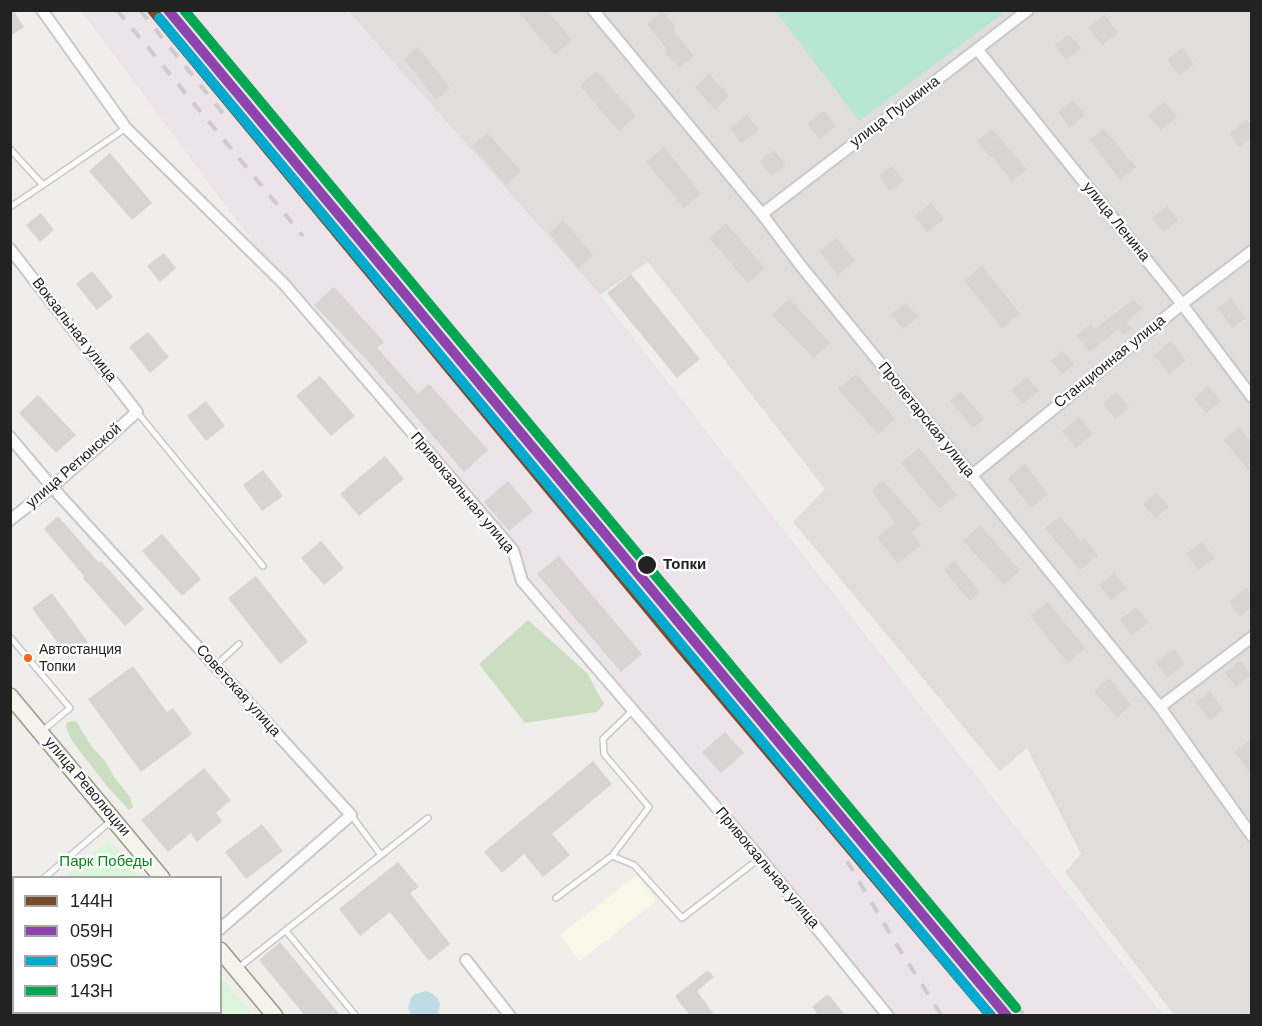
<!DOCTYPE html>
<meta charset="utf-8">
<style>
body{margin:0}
#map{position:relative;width:1262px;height:1026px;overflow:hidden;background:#f0eeeb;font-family:Arial,sans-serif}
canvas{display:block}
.frame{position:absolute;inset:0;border:12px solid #222;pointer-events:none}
.legend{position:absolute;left:12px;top:876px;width:210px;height:138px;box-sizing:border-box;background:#fff;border:2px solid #a7a7a7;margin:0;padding:8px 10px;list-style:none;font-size:18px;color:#222}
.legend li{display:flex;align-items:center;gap:12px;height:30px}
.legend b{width:30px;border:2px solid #a7a7a7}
</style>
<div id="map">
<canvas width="1262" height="1026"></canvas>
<div class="frame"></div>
<ul class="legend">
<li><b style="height:8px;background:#7a4b2a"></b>144Н</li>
<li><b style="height:8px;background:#8e44ad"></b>059Н</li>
<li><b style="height:8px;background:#00a9ce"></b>059С</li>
<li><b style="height:8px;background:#00a651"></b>143Н</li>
</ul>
</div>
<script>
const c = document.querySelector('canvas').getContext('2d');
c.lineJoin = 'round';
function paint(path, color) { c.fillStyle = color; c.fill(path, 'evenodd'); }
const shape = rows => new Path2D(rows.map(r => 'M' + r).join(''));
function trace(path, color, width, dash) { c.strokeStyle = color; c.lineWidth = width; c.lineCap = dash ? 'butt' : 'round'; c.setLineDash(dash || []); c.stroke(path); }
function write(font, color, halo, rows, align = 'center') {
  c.font = font + ' Arial,sans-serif'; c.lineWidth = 5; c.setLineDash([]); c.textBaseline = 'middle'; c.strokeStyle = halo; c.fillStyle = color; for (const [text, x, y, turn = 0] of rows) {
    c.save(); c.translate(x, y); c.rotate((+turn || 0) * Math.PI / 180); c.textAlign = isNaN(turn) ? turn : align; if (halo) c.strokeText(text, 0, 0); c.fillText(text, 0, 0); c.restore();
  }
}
paint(shape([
 [348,11,1251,11,1251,1015,1174,1015,1065,872,1081,854,1027,748,1000,771,793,522,825,489,648,262,600,295]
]), '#dfdedc');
paint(shape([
 [81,11,348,11,600,295,1163,1015,886,1015,284,284]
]), '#ede4e9');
paint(shape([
 [637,875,656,901,580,961,560,935]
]), '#f8f7e8');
paint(shape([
 [528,620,587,673,604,704,597,712,525,723,479,664],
 [76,721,91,746,105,761,114,777,130,797,133,807,129,810,107,786,72,741,66,727,67,722]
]), '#cbdec1');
paint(shape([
 [109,840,140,877,64,877],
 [13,920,14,1012,220,1012,221,976,252,1015,11,1015,10,923]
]), '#daf5da');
paint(shape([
 [776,11,1006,11,859,121]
]), '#b7e6d2');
paint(shape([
 [426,991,431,993,438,999,440,1004,438,1014,411,1015,408,1008,411,998,415,994]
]), '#bfdbe3');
paint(shape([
 [10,10,13,10,24,27,10,36],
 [517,10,547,10,572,40,555,55],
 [663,11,676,27,673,30,694,56,679,68,665,52,668,50,647,24],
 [1105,15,1118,33,1102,45,1088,27],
 [1067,36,1071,36,1081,49,1066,60,1055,45],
 [418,47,450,88,436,100,404,59],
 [1182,48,1194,64,1179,75,1167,60],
 [597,71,636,116,619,131,580,86],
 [709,74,729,96,715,109,695,87],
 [1073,100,1085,115,1070,127,1058,112],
 [1165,102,1177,117,1161,130,1148,115],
 [824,111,836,126,819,139,807,123],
 [747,115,759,130,741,143,730,128],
 [1247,120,1251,126,1251,138,1239,148,1229,133],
 [992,129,1027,169,1012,181,992,156,990,157,977,141],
 [1104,129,1136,167,1120,180,1090,140],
 [487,133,521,171,506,185,472,146],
 [664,147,701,194,684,208,646,162],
 [774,150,786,165,771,176,760,161],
 [110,153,152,203,132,220,89,171],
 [892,166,904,181,890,191,879,176],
 [931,203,944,219,927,232,915,216],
 [1167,206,1178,220,1163,232,1152,218],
 [41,213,54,230,40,242,26,225],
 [563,220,593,255,578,268,549,233],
 [726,223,765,268,748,283,709,238],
 [837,238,855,261,838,275,819,251],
 [164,253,176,268,160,282,147,266],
 [982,266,1020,314,1002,328,964,280],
 [92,271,113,297,97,310,76,284],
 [631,274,700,359,677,378,607,293],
 [334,287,384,342,377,348,418,394,429,384,488,450,464,472,366,359,314,305],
 [1231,298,1246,318,1232,328,1218,308],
 [789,299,830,343,814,358,772,315],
 [1134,299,1142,309,1126,321,1132,328,1123,335,1118,329,1090,352,1076,335,1091,324,1095,329],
 [906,303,918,317,903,329,891,314],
 [148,332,169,357,150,373,129,347],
 [1171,341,1186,360,1169,374,1154,355],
 [1062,350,1074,364,1062,374,1051,361],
 [856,374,895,419,878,434,838,389],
 [320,376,355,416,331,436,296,396],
 [1027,377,1039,391,1022,404,1011,390],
 [1209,386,1221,402,1206,413,1194,398],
 [961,392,984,419,973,428,950,401],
 [1117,392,1129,407,1115,419,1103,403],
 [38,395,76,435,56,453,19,413],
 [206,401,225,426,206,441,187,416],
 [1079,417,1093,434,1076,448,1062,431],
 [1240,427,1251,442,1251,473,1224,440],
 [919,448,957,495,939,509,901,463],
 [385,456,404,479,359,516,340,494],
 [1025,464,1048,494,1031,508,1008,478],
 [263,470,283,496,262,511,243,485],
 [883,480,921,524,911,533,921,545,898,563,877,538,895,523,872,491],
 [508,481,533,511,509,531,484,502],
 [1157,493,1169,507,1155,518,1143,504],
 [58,516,99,563,101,561,144,609,125,626,83,578,84,576,44,529],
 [1060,516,1081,542,1085,539,1098,555,1080,570,1045,528],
 [980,525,1020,570,1004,585,963,541],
 [162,534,201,579,182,596,142,551],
 [321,541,344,568,324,585,301,558],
 [1202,542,1215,558,1198,570,1186,554],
 [559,556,642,654,621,672,537,574],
 [954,561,980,592,970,601,944,570],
 [1114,573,1126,588,1111,600,1099,585],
 [256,576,308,642,280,664,228,598],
 [1247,588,1251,594,1251,607,1240,616,1229,602],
 [52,593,88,642,68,657,32,608],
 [1048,602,1085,648,1068,663,1030,616],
 [1136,607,1149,622,1132,635,1120,620],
 [1174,649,1185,664,1167,677,1156,662],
 [1241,660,1251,675,1236,687,1225,673],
 [133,666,167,712,173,708,192,734,141,772,88,699],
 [1109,678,1131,705,1117,717,1094,691],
 [1210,691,1223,710,1210,720,1196,702],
 [725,732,744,753,721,773,702,752],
 [1251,739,1251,774,1235,752],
 [593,761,612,784,552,834,570,855,543,877,524,854,502,873,484,852],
 [204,768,231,800,216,813,222,821,197,842,191,833,168,852,141,820],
 [262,824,283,851,246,879,225,852],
 [398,862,419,887,410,893,450,944,429,961,390,912,360,936,339,909],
 [280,942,341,1016,305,1016,259,960],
 [708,970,714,977,697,991,715,1016,690,1016,675,996],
 [828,994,846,1016,819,1016,812,1007]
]), '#d7d4d2');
const lane = shape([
 [10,149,43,185,126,128],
 [10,207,43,185],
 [137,412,263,566],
 [10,637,70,708,41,732],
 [215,666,239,644],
 [351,815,381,855],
 [612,856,649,807,604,754,603,739,633,710],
 [44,878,112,820],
 [556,898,612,856,634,865,682,918,760,858],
 [10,906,14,904],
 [286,931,356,1016],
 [238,968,428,818]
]);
const street = shape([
 [42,10,126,128,284,284,513,550,522,581,760,858,888,1016],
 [593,10,762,214,801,266,1160,707,1252,836],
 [977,49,1182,304,1252,397],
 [762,214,1028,10],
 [10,249,137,412,52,487,10,520],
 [10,437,52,487,351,815,220,929],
 [971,476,1182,304,1252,251],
 [1160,707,1252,637],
 [466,960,510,1016]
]);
const secondary = shape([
 [10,696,162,878],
 [220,950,275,1016]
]);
trace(lane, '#c9c8c7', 8);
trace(street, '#c9c8c7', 14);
trace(secondary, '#999a82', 18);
trace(lane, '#fdfcfc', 5);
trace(street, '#fdfcfc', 10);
trace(secondary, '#f4f4ed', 15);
trace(shape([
 [117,10,303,236],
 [140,10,230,122],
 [184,10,269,116,619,529,1025,1016],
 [847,861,898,947,942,1016]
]), '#ccc', 4, [12, 12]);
trace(shape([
 [152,10,677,644,991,1016]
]), '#7a4b2a', 10);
trace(shape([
 [168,10,1007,1016]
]), '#8e44ad', 10);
trace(shape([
 [159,18,991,1016]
]), '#00a9ce', 10);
trace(shape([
 [184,10,1016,1008]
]), '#00a651', 10);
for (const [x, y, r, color] of [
 [647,565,10,"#222"],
 [28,658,5,"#f26522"]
]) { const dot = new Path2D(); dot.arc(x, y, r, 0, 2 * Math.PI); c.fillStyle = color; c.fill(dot); trace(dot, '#fff', 2); }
write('14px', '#222', '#fff', [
 ["Автостанция",39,650],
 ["Топки",39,667]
], 'left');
write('15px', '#222', '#fff', [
 ["улица Пушкина",895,112,-37],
 ["улица Ленина",1116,222,51],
 ["Вокзальная улица",74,330,52],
 ["Станционная улица",1110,362,-39],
 ["Пролетарская улица",926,420,51],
 ["улица Ретюнской",74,466,-41],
 ["Привокзальная улица",462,493,50],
 ["Советская улица",238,691,48],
 ["улица Революции",87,787,50],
 ["Привокзальная улица",767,868,50]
]);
write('bold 15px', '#222', '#fff', [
 ["Топки",663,565]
], 'left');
write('15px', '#0c8416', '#fff', [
 ["Парк Победы",106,862]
]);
</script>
